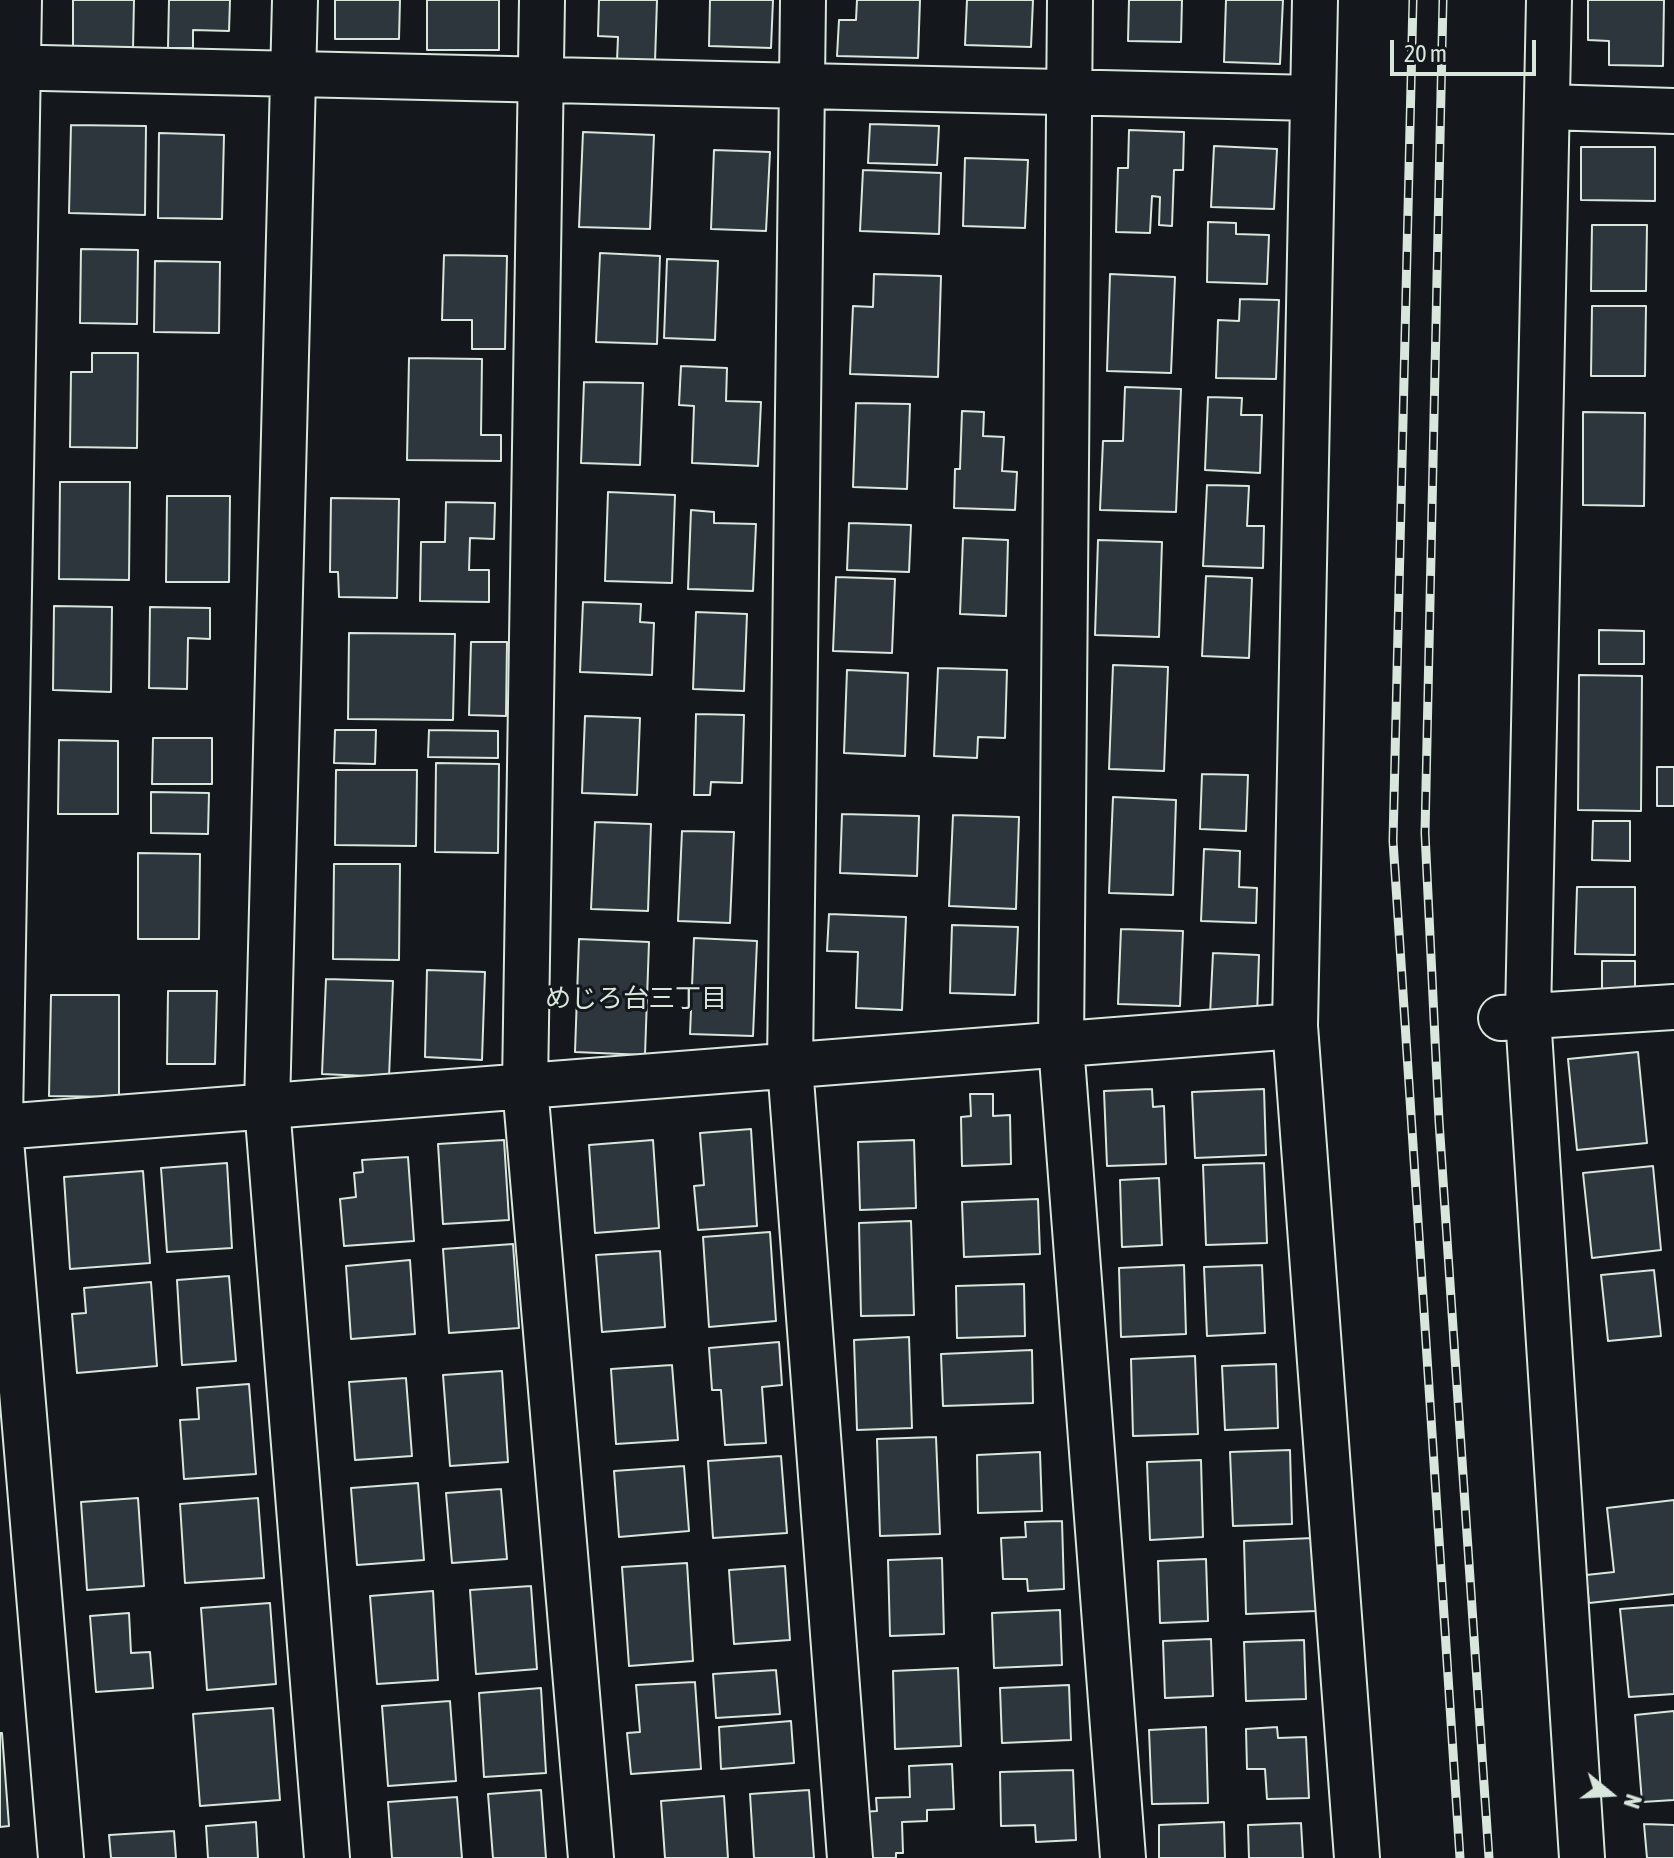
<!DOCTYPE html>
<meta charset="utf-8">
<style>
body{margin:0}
#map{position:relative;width:1674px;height:1858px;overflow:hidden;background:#14181c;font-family:"Asap Condensed",sans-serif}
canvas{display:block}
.north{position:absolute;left:1570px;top:1754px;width:80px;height:80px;-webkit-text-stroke:6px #14181c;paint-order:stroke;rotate:108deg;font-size:22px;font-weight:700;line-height:32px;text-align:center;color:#d8e6dc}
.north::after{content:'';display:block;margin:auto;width:28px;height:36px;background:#d8e6dc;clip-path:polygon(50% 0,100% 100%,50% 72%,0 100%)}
.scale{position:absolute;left:1390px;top:40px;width:146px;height:36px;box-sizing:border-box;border:4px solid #d8e6dc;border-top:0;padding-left:10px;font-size:24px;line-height:28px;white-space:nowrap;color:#d8e6dc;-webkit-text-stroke:6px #14181c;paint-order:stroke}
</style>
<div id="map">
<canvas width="1674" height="1858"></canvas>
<div class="north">N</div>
<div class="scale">20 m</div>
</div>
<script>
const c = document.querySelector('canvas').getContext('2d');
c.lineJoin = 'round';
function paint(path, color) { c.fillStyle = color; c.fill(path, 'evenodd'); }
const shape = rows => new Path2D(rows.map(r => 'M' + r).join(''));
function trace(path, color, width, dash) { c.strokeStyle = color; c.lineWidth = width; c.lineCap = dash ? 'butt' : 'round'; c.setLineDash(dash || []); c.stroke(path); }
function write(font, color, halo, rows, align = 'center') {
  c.font = font + ' "Asap Condensed","Noto Sans JP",sans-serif'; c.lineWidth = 6; c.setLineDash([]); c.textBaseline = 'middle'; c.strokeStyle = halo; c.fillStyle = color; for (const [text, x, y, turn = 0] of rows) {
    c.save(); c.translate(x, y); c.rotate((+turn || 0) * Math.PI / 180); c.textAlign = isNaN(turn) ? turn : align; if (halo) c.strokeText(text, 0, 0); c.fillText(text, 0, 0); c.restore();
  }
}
const building = shape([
 [73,0,134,0,133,49,73,48,73,0],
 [169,0,230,0,229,31,193,30,193,48,168,48,169,0],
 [335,0,400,0,399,39,335,39,335,0],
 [427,0,499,0,499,50,427,50,427,0],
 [599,0,657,0,655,62,617,61,618,37,598,36,599,0],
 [710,0,773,0,771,48,709,46,710,0],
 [857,0,920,0,918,58,837,56,839,20,856,20,857,0],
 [967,0,1033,0,1031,47,965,45,967,0],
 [1129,0,1182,0,1181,42,1128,41,1129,0],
 [1226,0,1283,0,1280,64,1224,62,1226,0],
 [1588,0,1664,0,1663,66,1609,65,1609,41,1588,40,1588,0],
 [870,124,939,126,937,165,868,163,870,124],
 [71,125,146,126,145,215,69,213,71,125],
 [1129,130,1184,132,1183,170,1174,170,1172,226,1159,225,1160,197,1152,196,1150,233,1116,232,1118,168,1128,168,1129,130],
 [583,132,654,135,650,229,579,227,583,132],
 [159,133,224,135,222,219,158,218,159,133],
 [1214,146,1277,149,1274,209,1211,207,1214,146],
 [1581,147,1655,147,1655,201,1581,200,1581,147],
 [714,150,770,152,766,231,711,229,714,150],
 [965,158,1028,160,1025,228,963,226,965,158],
 [863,170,941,173,939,234,860,231,863,170],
 [1208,222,1236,223,1236,234,1269,235,1267,284,1207,282,1208,222],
 [1592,225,1647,225,1646,291,1591,291,1592,225],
 [81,249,138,250,137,324,80,323,81,249],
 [600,253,660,256,657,344,596,342,600,253],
 [444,255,507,256,505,349,472,349,472,320,442,320,444,255],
 [667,259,718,261,715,340,664,338,667,259],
 [155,261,220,262,219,333,154,332,155,261],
 [874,274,941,276,938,377,850,374,853,306,873,307,874,274],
 [1110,274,1175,277,1171,373,1107,371,1110,274],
 [1240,299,1279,300,1276,379,1216,378,1218,320,1239,321,1240,299],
 [1592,306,1646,306,1645,376,1591,376,1592,306],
 [92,353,138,353,137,448,70,447,71,372,92,372,92,353],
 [409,358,482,359,481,435,501,435,501,461,407,460,409,358],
 [681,366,727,368,726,401,761,402,758,466,692,463,694,406,679,405,681,366],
 [584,382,643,383,640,465,581,463,584,382],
 [1125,387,1181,389,1176,512,1100,510,1103,441,1123,441,1125,387],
 [1208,397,1242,398,1241,415,1262,415,1260,473,1205,470,1208,397],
 [856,403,910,404,907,489,853,487,856,403],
 [962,411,984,412,983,436,1004,437,1002,471,1017,472,1015,510,954,508,955,469,960,469,962,411],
 [1583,412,1645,413,1644,506,1583,505,1583,412],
 [60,482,130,482,129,580,59,579,60,482],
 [1207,485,1249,486,1247,526,1264,526,1263,568,1203,566,1207,485],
 [608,492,675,495,672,583,605,581,608,492],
 [167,496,230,496,229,582,166,582,167,496],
 [331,498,399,499,397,598,339,597,338,572,330,572,331,498],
 [446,502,495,503,494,539,470,538,469,570,489,570,489,602,420,601,421,542,445,542,446,502],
 [691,510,714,512,714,523,756,524,753,591,688,589,691,510],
 [849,523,911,525,909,572,847,570,849,523],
 [963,538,1008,540,1006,616,960,614,963,538],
 [1098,540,1162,542,1159,637,1095,635,1098,540],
 [1206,576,1252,578,1249,658,1202,656,1206,576],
 [836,577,895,579,892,653,833,651,836,577],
 [583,602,641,604,640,622,654,623,652,675,580,672,583,602],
 [54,606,112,607,111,692,53,690,54,606],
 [150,607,210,608,210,639,188,638,187,689,149,688,150,607],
 [696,612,747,614,744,691,693,689,696,612],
 [1599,630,1644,631,1644,664,1599,664,1599,630],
 [349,633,455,634,453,720,348,719,349,633],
 [471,642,507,642,506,716,469,715,471,642],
 [1113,665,1168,667,1164,771,1109,769,1113,665],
 [938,668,1007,670,1005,738,978,737,977,758,934,756,938,668],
 [847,670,908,673,905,756,844,753,847,670],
 [1579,675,1642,676,1641,811,1578,810,1579,675],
 [696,714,744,715,742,783,711,782,710,795,694,795,696,714],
 [585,716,640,718,637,795,582,793,585,716],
 [335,730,376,730,375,764,334,763,335,730],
 [429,730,498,731,498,758,428,757,429,730],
 [153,738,212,738,212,784,152,784,153,738],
 [59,740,118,741,118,814,58,814,59,740],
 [436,763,499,764,498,853,435,852,436,763],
 [1657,767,1674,767,1674,806,1657,806,1657,767],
 [336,770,417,770,416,846,335,845,336,770],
 [1202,774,1248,775,1246,831,1200,829,1202,774],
 [151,792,209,793,208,834,151,833,151,792],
 [1113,797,1176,800,1173,895,1109,893,1113,797],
 [842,814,919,816,917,876,840,873,842,814],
 [953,815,1019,817,1016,909,949,906,953,815],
 [1593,821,1630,821,1630,861,1592,860,1593,821],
 [595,822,651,824,648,911,591,909,595,822],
 [682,831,734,832,730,923,678,921,682,831],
 [1204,849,1240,851,1239,887,1257,888,1256,923,1201,921,1204,849],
 [138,853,200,854,199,939,138,939,138,853],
 [334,864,400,864,399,960,333,959,334,864],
 [1577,887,1635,887,1635,955,1575,954,1577,887],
 [829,914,906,917,902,1010,856,1008,858,952,827,951,829,914],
 [952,925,1018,927,1015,995,950,993,952,925],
 [1121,929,1183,931,1180,1006,1118,1004,1121,929],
 [694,938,757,941,753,1036,690,1034,694,938],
 [579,939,649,942,645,1055,575,1052,579,939],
 [1213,953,1259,955,1257,1017,1210,1015,1213,953],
 [1602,961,1635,961,1635,991,1602,991,1602,961],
 [427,970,485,972,482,1060,425,1057,427,970],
 [326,979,393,981,389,1077,322,1074,326,979],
 [168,991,217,991,215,1064,167,1064,168,991],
 [51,995,119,995,119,1097,49,1096,51,995],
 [1638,1052,1647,1143,1577,1150,1568,1059,1638,1052],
 [1152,1089,1153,1107,1164,1106,1166,1164,1107,1166,1104,1091,1152,1089],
 [1264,1089,1266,1155,1195,1158,1192,1092,1264,1089],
 [970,1094,993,1094,993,1116,1010,1115,1011,1164,962,1166,961,1117,971,1116,970,1094],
 [751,1129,757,1226,698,1230,694,1186,704,1185,700,1133,751,1129],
 [504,1140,509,1220,443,1224,438,1144,504,1140],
 [653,1140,659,1228,595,1233,589,1145,653,1140],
 [914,1140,916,1208,860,1210,858,1142,914,1140],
 [408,1157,414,1241,344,1246,340,1199,356,1197,354,1173,363,1172,362,1160,408,1157],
 [227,1163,232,1248,167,1252,161,1168,227,1163],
 [1264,1163,1267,1243,1206,1245,1203,1165,1264,1163],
 [1653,1166,1661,1250,1592,1258,1583,1173,1653,1166],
 [143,1171,150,1263,70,1269,64,1177,143,1171],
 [1159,1178,1162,1245,1122,1247,1120,1180,1159,1178],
 [1038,1199,1040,1254,964,1257,962,1202,1038,1199],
 [911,1221,914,1315,861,1316,859,1223,911,1221],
 [770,1232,776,1321,709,1327,703,1237,770,1232],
 [513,1244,519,1328,449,1333,443,1249,513,1244],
 [660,1251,665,1327,602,1332,596,1255,660,1251],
 [410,1260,415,1334,351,1339,346,1266,410,1260],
 [1184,1265,1186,1334,1121,1337,1119,1268,1184,1265],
 [1262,1265,1265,1333,1207,1336,1204,1267,1262,1265],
 [1654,1270,1661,1336,1608,1341,1601,1275,1654,1270],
 [229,1276,236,1361,182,1365,177,1280,229,1276],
 [151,1282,157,1366,77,1373,72,1314,86,1313,84,1288,151,1282],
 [1024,1284,1025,1336,957,1338,956,1286,1024,1284],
 [909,1337,912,1428,857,1430,854,1340,909,1337],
 [779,1342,782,1385,762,1387,766,1443,725,1445,721,1390,712,1390,709,1348,779,1342],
 [1032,1350,1033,1403,943,1406,941,1354,1032,1350],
 [1195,1356,1198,1434,1133,1436,1131,1359,1195,1356],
 [1276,1364,1278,1428,1225,1430,1222,1366,1276,1364],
 [672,1365,678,1440,616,1444,611,1369,672,1365],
 [502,1371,508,1462,450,1466,443,1375,502,1371],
 [406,1378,412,1456,355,1460,349,1382,406,1378],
 [249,1384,256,1474,184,1479,180,1420,199,1419,197,1388,249,1384],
 [936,1437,940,1534,880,1536,877,1439,936,1437],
 [1290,1450,1292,1524,1233,1526,1230,1452,1290,1450],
 [1040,1452,1042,1511,978,1513,977,1455,1040,1452],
 [781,1456,787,1533,713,1538,708,1461,781,1456],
 [1201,1460,1203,1537,1150,1540,1147,1462,1201,1460],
 [684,1466,689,1531,619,1537,614,1471,684,1466],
 [418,1483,424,1560,357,1565,351,1488,418,1483],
 [501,1489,507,1559,452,1563,446,1493,501,1489],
 [138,1498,144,1586,87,1590,81,1502,138,1498],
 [258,1498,264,1578,185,1583,180,1504,258,1498],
 [1674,1500,1674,1594,1589,1603,1586,1575,1614,1572,1607,1508,1674,1500],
 [1062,1521,1064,1589,1028,1591,1027,1579,1003,1579,1001,1538,1026,1537,1025,1522,1062,1521],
 [1313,1538,1316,1611,1246,1614,1244,1541,1313,1538],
 [942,1558,944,1634,890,1636,888,1560,942,1558],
 [1206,1559,1208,1621,1160,1623,1158,1561,1206,1559],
 [687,1563,693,1661,629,1666,622,1567,687,1563],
 [785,1566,790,1640,734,1644,729,1570,785,1566],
 [531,1586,537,1669,476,1674,470,1590,531,1586],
 [433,1591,438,1680,377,1684,370,1596,433,1591],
 [270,1603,276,1684,207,1690,201,1608,270,1603],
 [1674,1605,1674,1694,1629,1697,1620,1609,1674,1605],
 [1060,1610,1062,1665,994,1668,992,1613,1060,1610],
 [129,1613,131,1653,150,1652,153,1688,96,1692,90,1616,129,1613],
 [1211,1639,1213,1696,1165,1698,1163,1641,1211,1639],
 [1304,1640,1306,1699,1246,1701,1244,1642,1304,1640],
 [958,1668,961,1746,895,1749,893,1671,958,1668],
 [776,1670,780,1714,716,1718,713,1674,776,1670],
 [695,1682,701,1769,631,1774,627,1733,640,1732,636,1685,695,1682],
 [1069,1685,1071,1740,1002,1743,1000,1688,1069,1685],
 [541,1688,546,1773,484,1777,479,1693,541,1688],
 [450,1701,456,1781,388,1786,382,1706,450,1701],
 [273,1708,280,1800,200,1806,193,1714,273,1708],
 [1674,1711,1674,1800,1642,1802,1635,1715,1674,1711],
 [791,1721,794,1763,721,1769,719,1727,791,1721],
 [1206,1727,1208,1803,1152,1804,1149,1730,1206,1727],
 [1277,1727,1278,1738,1306,1737,1309,1798,1267,1799,1265,1769,1247,1769,1246,1729,1277,1727],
 [0,1733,2,1733,9,1826,0,1827,0,1733],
 [952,1764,954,1809,927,1810,927,1821,902,1822,903,1853,896,1853,896,1858,864,1858,862,1812,877,1811,876,1798,910,1797,909,1766,952,1764],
 [1073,1770,1076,1840,1036,1842,1035,1825,1001,1826,1000,1772,1073,1770],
 [541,1790,546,1858,493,1858,488,1794,541,1790],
 [809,1790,814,1858,754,1858,750,1794,809,1790],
 [724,1796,728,1858,665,1858,661,1801,724,1796],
 [457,1797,462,1858,392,1858,388,1802,457,1797],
 [256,1822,258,1858,208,1858,206,1826,256,1822],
 [1224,1822,1225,1858,1159,1858,1159,1825,1224,1822],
 [1301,1823,1303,1858,1249,1858,1248,1825,1301,1823],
 [1644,1824,1674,1825,1674,1858,1647,1858,1644,1824],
 [174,1831,176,1858,111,1858,109,1835,174,1831]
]);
paint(building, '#2c363c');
trace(building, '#d8e6dc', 2);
const minor = shape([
 [295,0,267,1106,327,1858],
 [542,0,525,1086,591,1858],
 [803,0,790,1066,850,1858],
 [1070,0,1061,1045,1123,1858],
 [1315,0,1295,1026,1357,1858],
 [1549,0,1528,1016,1582,1858],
 [0,67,1313,98],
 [1547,107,1674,111],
 [1501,1018,1674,1007],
 [0,1121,19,0],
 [0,1127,1295,1026],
 [0,1128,61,1858]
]);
trace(minor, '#d8e6dc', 48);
trace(minor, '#14181c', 44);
const rail = shape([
 [1413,0,1393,841,1460,1858],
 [1443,0,1425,833,1439,1121,1489,1858]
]);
trace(rail, '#d8e6dc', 9);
trace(rail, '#14181c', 6, [18]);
write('26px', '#d8e6dc', '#14181c', [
 ["めじろ台三丁目",636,999]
]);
</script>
